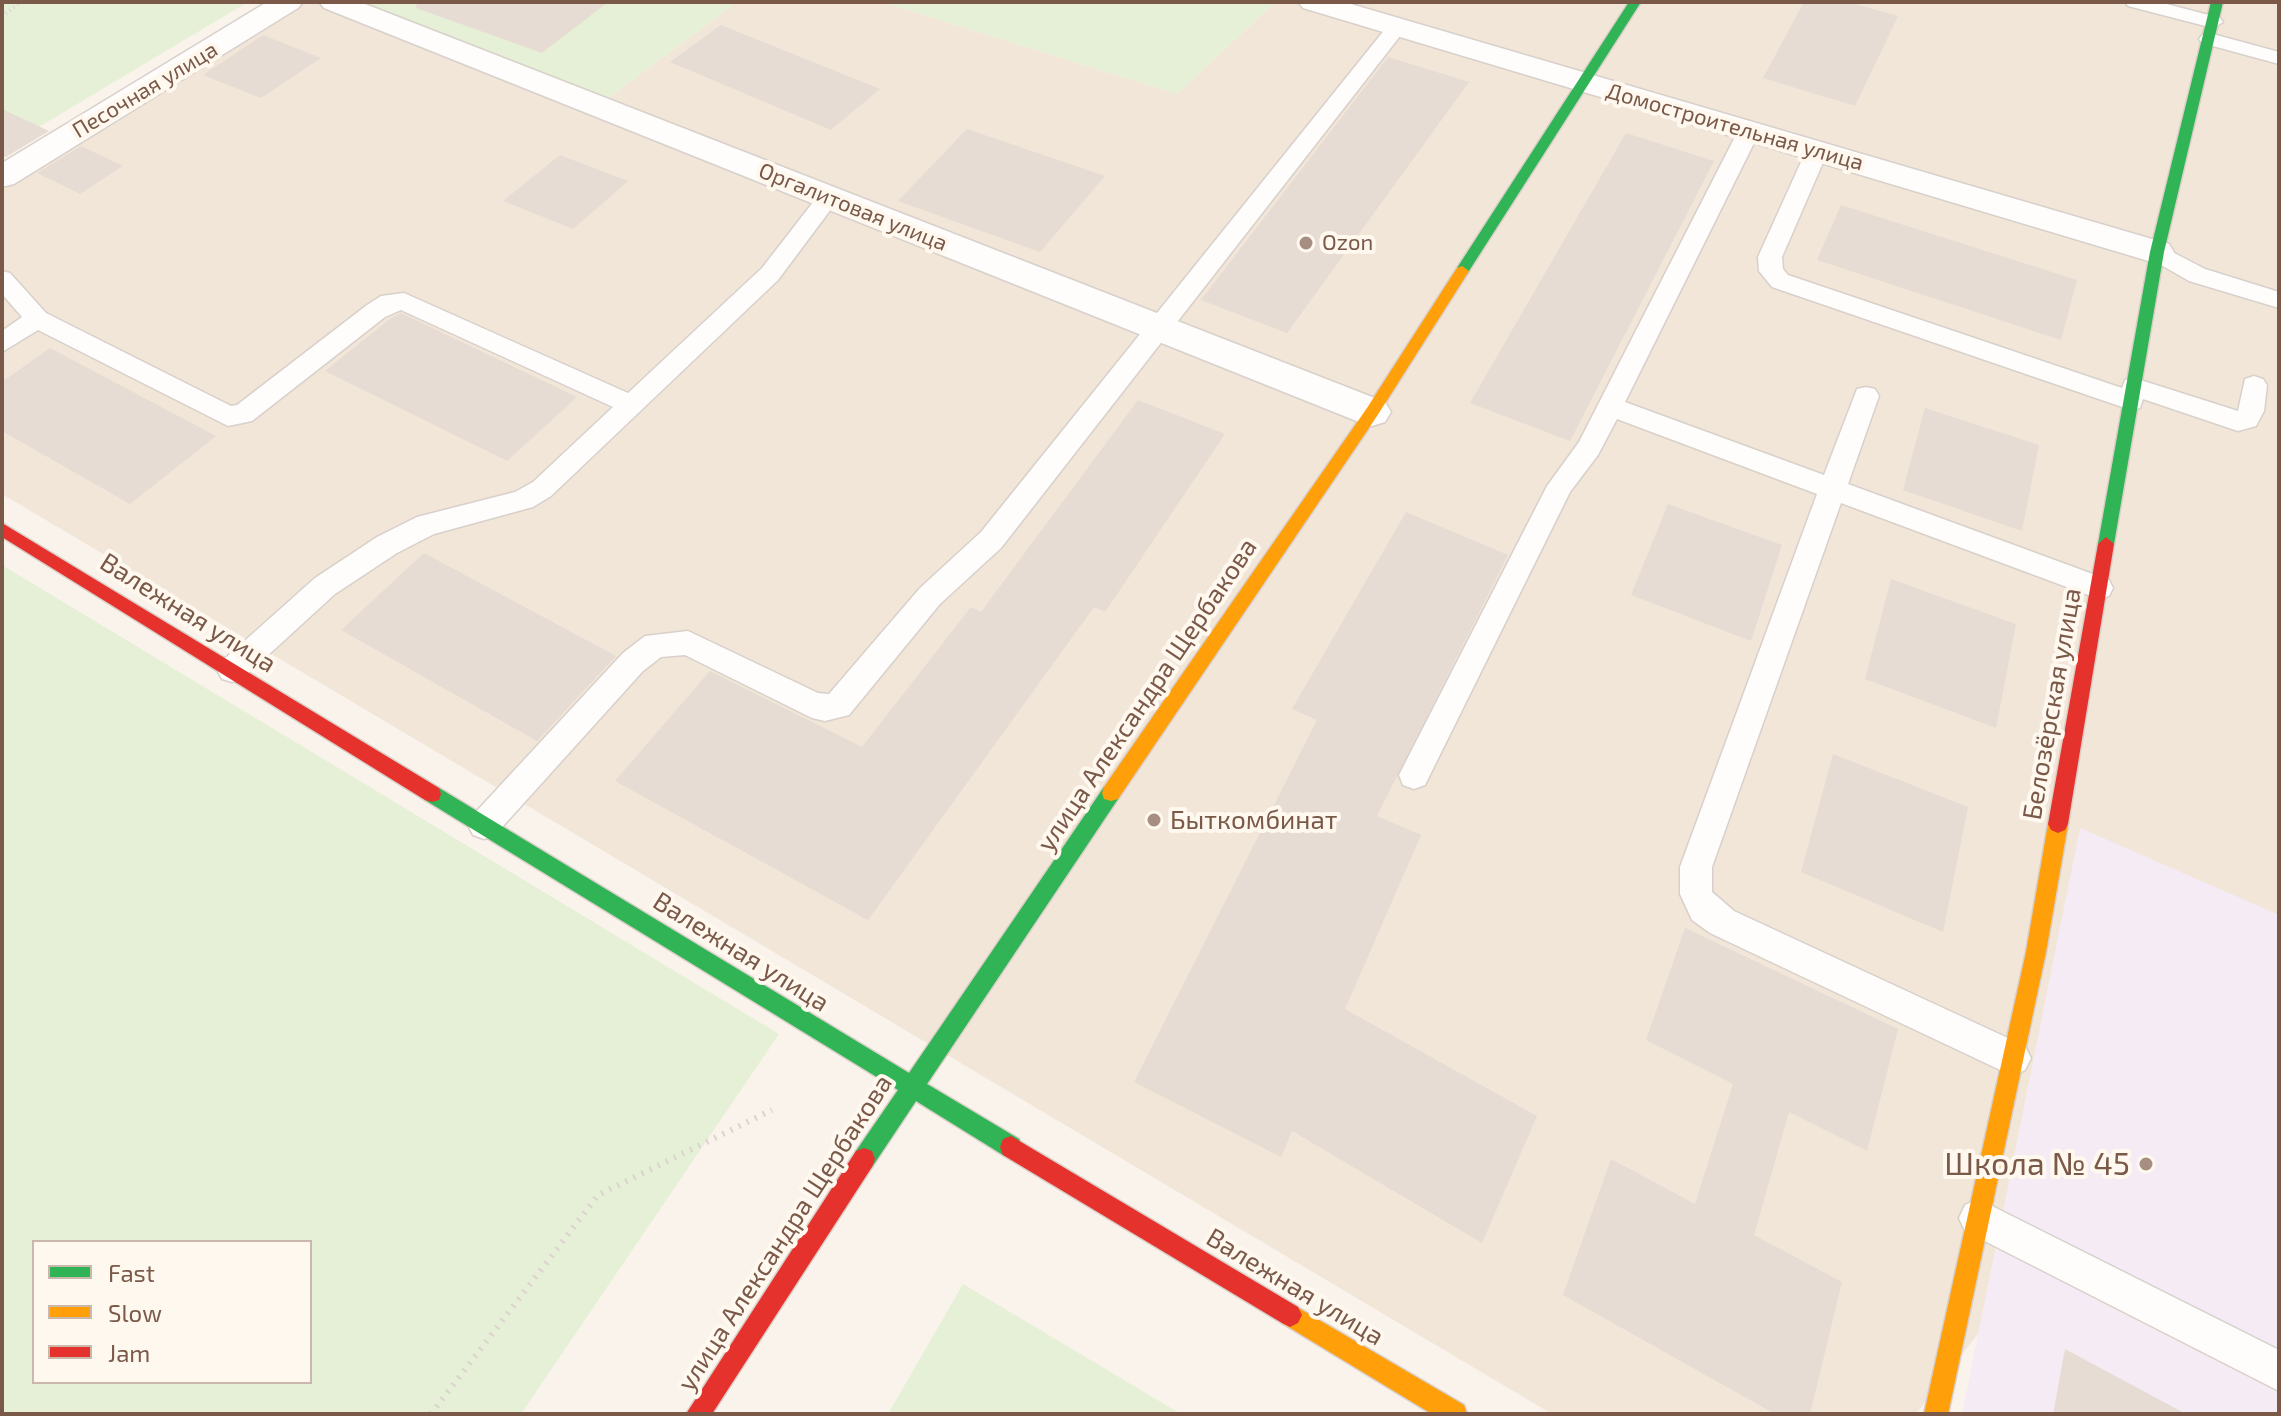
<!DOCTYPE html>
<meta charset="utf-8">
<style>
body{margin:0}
#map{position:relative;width:2281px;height:1416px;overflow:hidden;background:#f9f3ec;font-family:"Exo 2",sans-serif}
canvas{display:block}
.frame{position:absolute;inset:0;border:4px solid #7a5949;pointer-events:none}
.legend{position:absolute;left:32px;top:1240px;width:280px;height:144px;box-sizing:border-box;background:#fff8ef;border:2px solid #cab8ad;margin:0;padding:10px 14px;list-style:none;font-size:24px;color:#7a5949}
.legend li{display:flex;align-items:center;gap:16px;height:40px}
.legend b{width:40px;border:2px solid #cab8ad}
</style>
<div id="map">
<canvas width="2281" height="1416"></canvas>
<div class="frame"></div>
<ul class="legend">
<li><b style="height:10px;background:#30b455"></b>Fast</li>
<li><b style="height:10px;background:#ff9f0a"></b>Slow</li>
<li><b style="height:10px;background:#e5322d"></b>Jam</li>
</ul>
</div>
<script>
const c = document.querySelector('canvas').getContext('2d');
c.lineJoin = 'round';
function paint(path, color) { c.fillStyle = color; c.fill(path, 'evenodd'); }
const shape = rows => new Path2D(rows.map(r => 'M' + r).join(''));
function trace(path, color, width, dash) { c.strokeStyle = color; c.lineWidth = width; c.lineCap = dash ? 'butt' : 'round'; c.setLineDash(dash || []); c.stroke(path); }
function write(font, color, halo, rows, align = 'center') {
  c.font = font + ' "Exo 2",sans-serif'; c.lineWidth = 8; c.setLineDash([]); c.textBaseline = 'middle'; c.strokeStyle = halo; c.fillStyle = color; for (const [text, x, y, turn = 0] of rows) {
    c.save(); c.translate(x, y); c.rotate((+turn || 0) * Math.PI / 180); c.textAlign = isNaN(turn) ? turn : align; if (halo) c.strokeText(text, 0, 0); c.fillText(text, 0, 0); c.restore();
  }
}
paint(shape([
 [298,2,342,2,603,102,737,2,882,2,1177,94,1275,2,2279,2,2279,943,1916,1414,1552,1414,2,494,2,184]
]), '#f2e6d9');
paint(shape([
 [2080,828,2279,915,2279,1414,1962,1414]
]), '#f5ebf4');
paint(shape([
 [2,2,248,2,2,149],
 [342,2,737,2,603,102],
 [882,2,1275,2,1177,94],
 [2,565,779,1034,521,1414,2,1414],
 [34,1242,310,1242,310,1382,34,1382],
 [963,1284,1181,1414,888,1414]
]), '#e6f0d6');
paint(shape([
 [417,2,608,2,542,53,416,8],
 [1804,2,1848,2,1898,16,1855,106,1763,78],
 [721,25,880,89,831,130,670,62],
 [263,35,321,58,261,98,203,75],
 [1388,57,1469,82,1287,333,1201,300],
 [2,109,49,131,6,157,2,156],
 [967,129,1105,176,1040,252,898,201],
 [1626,133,1714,161,1570,441,1470,403],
 [81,146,123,166,80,194,37,173],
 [560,155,628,181,573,229,503,201],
 [1841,205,2077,280,2061,340,1817,260],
 [401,313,577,397,507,461,325,371,391,318],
 [50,348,216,436,130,504,2,431,2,382],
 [1138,400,1225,434,1105,612,1094,607,868,920,615,781,710,671,862,747,971,607,981,612],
 [1925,408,2039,445,2022,531,1903,490],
 [1668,504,1782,545,1751,641,1631,595],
 [1406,512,1508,555,1377,816,1421,835,1345,1009,1537,1116,1482,1243,1292,1131,1281,1157,1134,1082,1317,720,1292,709],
 [424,553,616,656,537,741,341,630],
 [1891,579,2016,624,1996,728,1865,679],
 [1833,754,1968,807,1943,932,1801,872],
 [1685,928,1898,1029,1867,1151,1789,1112,1754,1235,1842,1282,1810,1414,1775,1414,1563,1295,1611,1159,1695,1204,1733,1084,1646,1040],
 [2065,1349,2186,1414,2053,1414]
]), '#e6dcd3');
const lane = shape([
 [2125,2,2159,2,2220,18,2223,22,2213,28,2128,6,2125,2],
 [1397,21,1404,23,1407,27,1404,31,1001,548,940,604,849,715,825,721,812,718,685,655,661,657,643,671,495,835,484,839,473,835,468,825,473,815,623,653,645,636,688,631,818,693,829,694,920,588,981,532,1390,23,1397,21],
 [2209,33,2279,52,2279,64,2202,43,2199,39,2202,35,2209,33],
 [1749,124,1760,131,1625,402,1824,475,1857,389,1866,387,1875,389,1879,396,1848,484,2109,580,2113,588,2109,596,2099,599,1841,503,1712,867,1712,892,1734,911,2025,1046,2031,1058,2025,1070,2013,1076,1710,933,1692,920,1680,894,1680,867,1817,494,1617,419,1598,455,1570,492,1425,785,1414,789,1403,785,1399,775,1547,486,1579,442,1738,131,1749,124],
 [1817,144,1825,146,1828,151,1782,257,1783,269,1788,275,2122,388,2125,380,2134,378,2238,411,2245,379,2254,376,2263,379,2267,385,2264,411,2256,426,2238,431,2143,399,2140,408,2131,410,1772,287,1759,271,1758,257,1806,151,1809,146,1817,144],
 [829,190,837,192,840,197,778,280,551,496,533,507,434,534,397,553,335,594,242,679,232,682,222,679,217,670,222,661,315,578,377,537,417,517,515,492,533,482,613,407,401,310,385,317,252,421,228,426,38,330,2,352,2,331,22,317,2,294,2,271,10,273,46,313,231,406,237,405,367,305,381,296,404,293,628,393,762,268,821,192,829,190],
 [2157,244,2205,269,2279,292,2279,308,2189,281,2149,258,2145,252,2149,246,2157,244],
 [1978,1199,2279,1350,2279,1391,1965,1231,1959,1218,1965,1205,1978,1199]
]);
const street = shape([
 [267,2,303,2,298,8,14,184,2,187,2,163,267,2],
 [319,2,360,2,1385,402,1391,412,1385,422,1372,426,1359,422,324,8,319,2],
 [1298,2,1344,2,2169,244,2174,252,2169,260,2157,264,2145,260,1303,8,1298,2]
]);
const fast = shape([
 [1629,2,1641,2,1467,274,1457,274,1457,268,1629,2],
 [2211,2,2223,2,2164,252,2114,544,2106,551,2098,544,2150,252,2211,2],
 [1111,785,1118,787,1120,793,1118,799,927,1084,1019,1139,1022,1147,1019,1155,1011,1158,1003,1155,916,1101,872,1167,864,1170,856,1167,853,1159,856,1151,898,1090,425,800,423,794,425,788,432,786,439,788,909,1073,1104,787,1111,785]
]);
const slow = shape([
 [1462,266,1469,271,1377,416,1118,799,1111,801,1104,799,1102,793,1104,787,1367,408,1457,268,1462,266],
 [2058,815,2065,818,2068,824,2046,952,1948,1414,1924,1414,2026,952,2048,824,2051,818,2058,815],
 [1290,1303,1464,1405,1467,1414,1432,1414,1282,1323,1278,1315,1282,1307,1290,1303]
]);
const jam = shape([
 [2,523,439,788,441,794,439,800,432,802,425,800,2,537,2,523],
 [2106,537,2114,544,2068,824,2065,830,2058,833,2051,830,2048,824,2098,544,2106,537],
 [1011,1136,1298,1307,1302,1315,1298,1323,1290,1327,1282,1323,1003,1155,1000,1147,1003,1139,1011,1136],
 [864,1148,872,1151,875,1159,872,1167,712,1414,686,1414,856,1151,864,1148]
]);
trace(lane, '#d8d0ca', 3);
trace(street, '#d8d0ca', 3);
trace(fast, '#d9cfc8', 3);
trace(slow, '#d9cfc8', 3);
trace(jam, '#d9cfc8', 3);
trace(shape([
 [2,17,20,2]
]), '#dcd3ce', 4, [1, 4]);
trace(shape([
 [431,1414,598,1195,772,1110]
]), '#dcd3ce', 6, [2, 7]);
paint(lane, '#fefdfc');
paint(street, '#fefdfc');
paint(fast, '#30b455');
paint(slow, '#ff9f0a');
paint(jam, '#e5322d');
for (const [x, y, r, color] of [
 [1306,243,8,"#a68f82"],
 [1154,820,8,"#a68f82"],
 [2146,1164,8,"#a68f82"]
]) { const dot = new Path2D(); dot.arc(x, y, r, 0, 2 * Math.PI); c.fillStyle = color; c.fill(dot); trace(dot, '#fff8ef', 3); }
write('22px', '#7a5949', '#fff8ef', [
 ["Песочная улица",145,90,-31],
 ["Домостроительная улица",1735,127,16],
 ["Оргалитовая улица",853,207,22]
]);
write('22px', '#7a5949', '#fff8ef', [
 ["Ozon",1322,243]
], 'left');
write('26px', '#7a5949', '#fff8ef', [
 ["Валежная улица",188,613,32],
 ["улица Александра Щербакова",1147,695,-56],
 ["Белозёрская улица",2052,704,-80],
 ["Валежная улица",741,952,32],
 ["улица Александра Щербакова",785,1233,-57],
 ["Валежная улица",1295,1287,31]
]);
write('26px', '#7a5949', '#fff8ef', [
 ["Быткомбинат",1170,820]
], 'left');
write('32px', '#7a5949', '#fff8ef', [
 ["Школа № 45",2130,1164]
], 'right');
</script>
